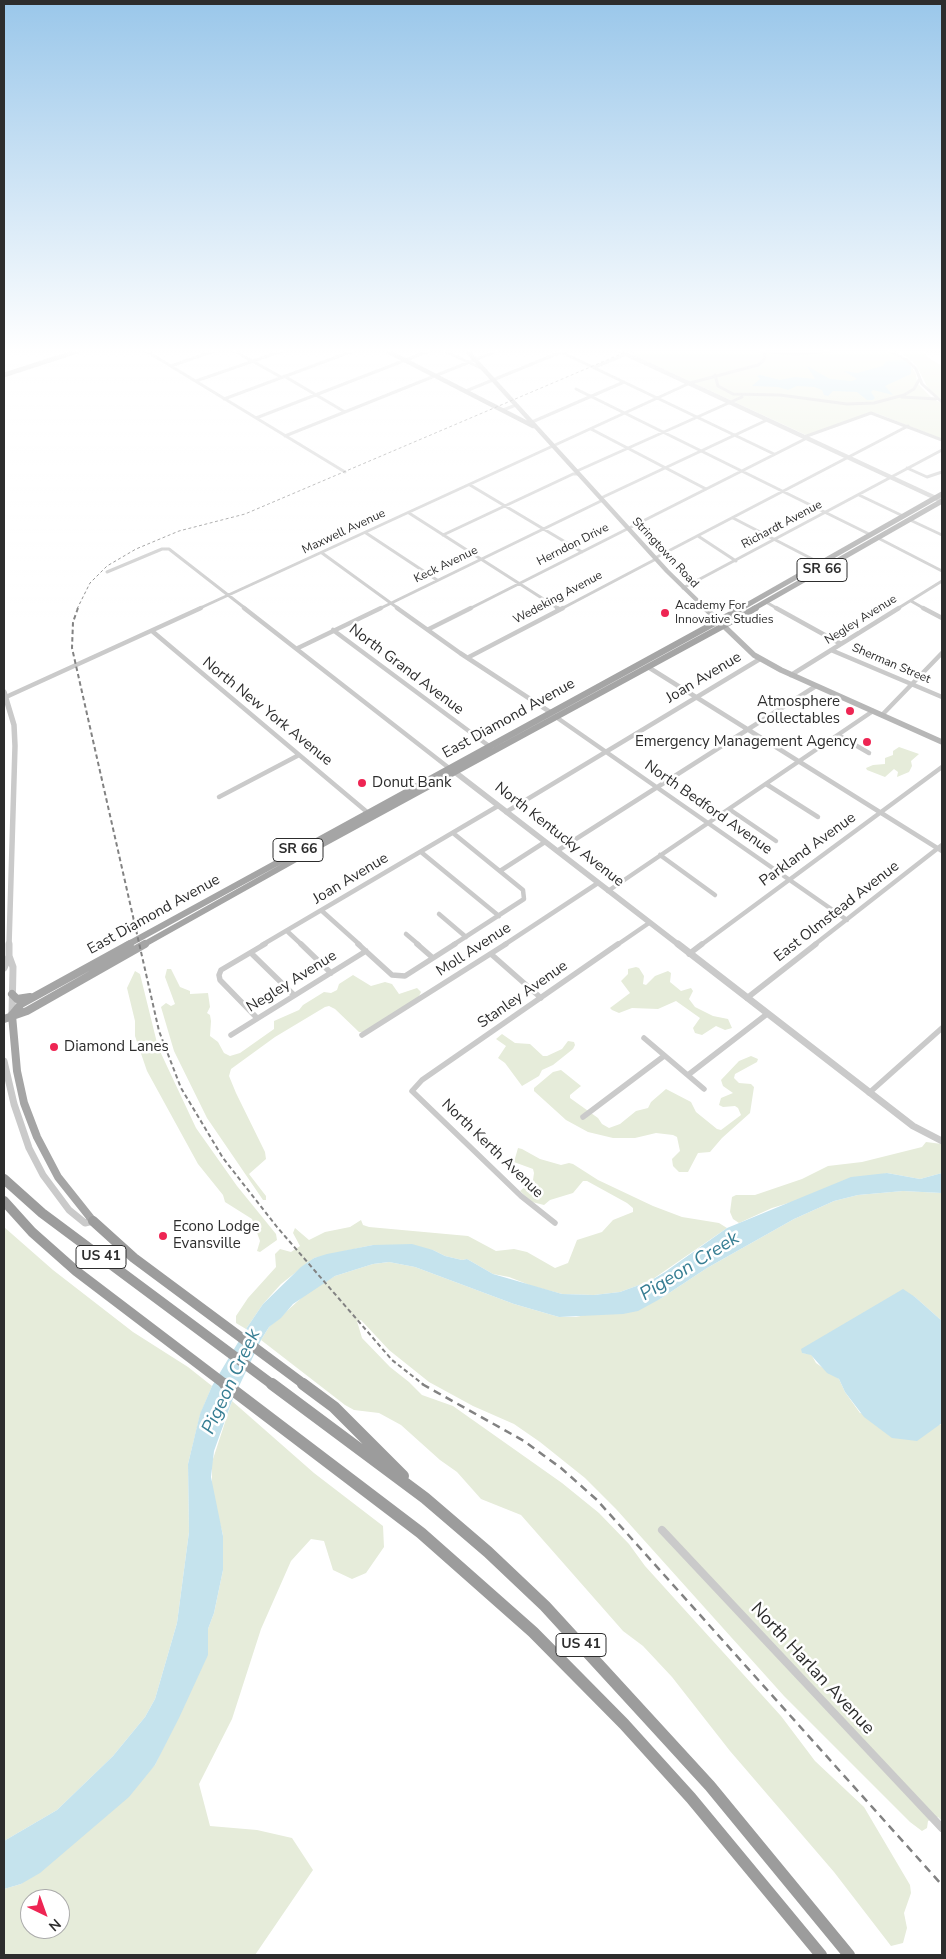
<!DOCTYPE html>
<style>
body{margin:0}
#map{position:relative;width:946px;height:1959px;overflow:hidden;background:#fff;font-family:"Nunito Sans",sans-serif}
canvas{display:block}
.frame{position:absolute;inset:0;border:5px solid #2d2d2d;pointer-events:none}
.north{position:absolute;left:20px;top:1889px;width:50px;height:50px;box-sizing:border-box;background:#fff;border:1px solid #ababab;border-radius:50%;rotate:138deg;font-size:14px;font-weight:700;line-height:20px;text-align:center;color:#2d2d2d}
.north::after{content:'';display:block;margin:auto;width:18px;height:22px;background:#ee2553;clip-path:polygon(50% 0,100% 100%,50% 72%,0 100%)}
</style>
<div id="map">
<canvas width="946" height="1959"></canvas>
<div class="frame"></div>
<div class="north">N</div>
</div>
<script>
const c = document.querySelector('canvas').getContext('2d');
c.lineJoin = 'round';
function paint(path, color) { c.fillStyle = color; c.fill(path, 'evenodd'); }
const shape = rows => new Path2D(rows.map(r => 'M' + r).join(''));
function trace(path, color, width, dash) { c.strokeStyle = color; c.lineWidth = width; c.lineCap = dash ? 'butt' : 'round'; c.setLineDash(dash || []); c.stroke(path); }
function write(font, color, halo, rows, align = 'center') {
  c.font = font + ' "Nunito Sans",sans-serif'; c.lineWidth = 5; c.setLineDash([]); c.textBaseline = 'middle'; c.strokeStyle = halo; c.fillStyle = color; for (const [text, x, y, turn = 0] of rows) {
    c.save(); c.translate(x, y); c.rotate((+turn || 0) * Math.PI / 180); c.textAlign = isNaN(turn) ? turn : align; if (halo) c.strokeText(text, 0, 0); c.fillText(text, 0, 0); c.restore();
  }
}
paint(shape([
 [634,351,885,351,893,353,907,360,916,374,917,383,933,399,942,403,942,439,876,413,867,413,844,423,806,435,633,355],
 [899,351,923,351,929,358,942,366,942,400,929,390,916,365],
 [899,747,919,754,911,761,912,766,909,772,897,777,898,772,894,769,885,777,867,770,866,768,873,765,885,764,885,758,893,755,893,751],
 [636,967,639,968,644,976,643,984,646,985,655,976,668,971,671,973,670,982,681,991,691,988,693,991,689,999,695,1007,713,1016,728,1019,732,1028,725,1030,716,1026,702,1035,695,1033,693,1028,700,1018,676,1001,658,1009,632,1008,619,1013,612,1010,610,1008,630,993,621,981,628,974,628,969],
 [167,969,171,969,180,987,190,991,190,994,208,993,210,1007,207,1013,210,1015,211,1021,210,1036,218,1042,224,1053,230,1056,240,1053,274,1029,274,1021,299,1010,303,1005,324,992,331,993,337,990,339,984,353,975,371,986,385,982,392,984,399,994,417,988,421,992,418,998,363,1032,359,1032,335,1009,329,1006,325,1007,275,1037,231,1069,229,1076,236,1093,265,1152,266,1159,249,1174,266,1196,266,1200,263,1200,207,1118,174,1051,161,1007,166,1003,171,1006,175,1004,165,977],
 [135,971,140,974,158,1047,196,1128,237,1186,276,1234,277,1240,260,1252,257,1251,260,1241,252,1219,225,1202,223,1195,198,1164,147,1071,135,1036,135,1021,127,988],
 [502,1034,515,1043,530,1044,543,1056,547,1056,562,1049,568,1041,574,1042,575,1045,573,1049,553,1065,542,1070,539,1076,522,1086,505,1063,498,1058,506,1046,496,1039],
 [751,1056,758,1059,757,1062,735,1074,734,1078,739,1083,751,1084,754,1087,750,1113,722,1138,710,1152,698,1153,688,1172,679,1172,673,1166,672,1159,680,1151,677,1137,673,1135,656,1133,635,1138,613,1138,588,1132,566,1120,534,1091,534,1088,553,1072,561,1070,581,1086,570,1095,570,1098,598,1118,602,1124,609,1128,620,1124,636,1111,648,1108,651,1102,666,1089,691,1102,696,1112,717,1129,721,1130,741,1115,738,1108,735,1106,723,1107,719,1105,721,1098,733,1093,723,1086,721,1080,739,1061],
 [926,1142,942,1144,942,1173,920,1179,887,1173,772,1208,739,1223,733,1219,730,1212,732,1197,736,1195,755,1195,802,1179,828,1166,862,1162,922,1147],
 [518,1148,522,1149,540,1159,561,1165,569,1163,573,1164,598,1180,653,1206,682,1217,719,1223,727,1228,650,1281,620,1292,594,1295,562,1294,532,1286,509,1277,493,1274,467,1259,462,1260,445,1256,433,1250,373,1245,363,1247,314,1258,281,1284,263,1304,246,1329,236,1323,236,1316,248,1298,276,1267,275,1254,280,1249,291,1252,300,1246,293,1233,295,1228,309,1240,325,1232,350,1227,361,1220,363,1225,369,1227,468,1236,496,1251,514,1249,527,1252,555,1268,568,1263,577,1240,602,1232,613,1220,633,1212,633,1208,627,1203,587,1181,583,1181,573,1193,550,1200,544,1205,532,1202,520,1191,533,1180,534,1173,533,1169,514,1162],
 [903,1191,942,1193,942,1321,915,1297,909,1295,802,1353,811,1354,816,1363,839,1379,845,1392,860,1413,940,1425,942,1423,942,1821,938,1817,928,1821,927,1828,922,1831,910,1822,784,1696,616,1509,585,1478,540,1442,514,1424,473,1406,429,1382,389,1350,361,1320,357,1321,362,1338,390,1367,409,1382,422,1395,453,1406,562,1483,599,1513,629,1544,645,1566,781,1716,815,1761,864,1807,910,1885,911,1893,904,1913,907,1928,903,1943,891,1946,834,1872,730,1751,672,1677,643,1646,623,1631,521,1515,481,1499,457,1472,440,1460,401,1425,379,1413,354,1410,345,1405,261,1340,269,1327,308,1292,335,1276,373,1264,389,1262,415,1267,514,1304,559,1317,576,1317,660,1299,707,1268,794,1219,834,1201,858,1195],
 [4,1227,53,1270,133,1332,188,1367,212,1386,200,1415,188,1464,189,1532,177,1623,155,1699,145,1717,113,1756,57,1810,4,1841],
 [232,1401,314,1473,383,1526,384,1547,366,1573,352,1579,333,1570,324,1541,311,1539,291,1561,261,1629,232,1719,199,1784,210,1826,257,1830,292,1838,313,1870,255,1955,4,1955,4,1889,21,1884,155,1765,207,1655,208,1629,214,1613,223,1570,223,1535,212,1493,212,1462],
 [30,1899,60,1899,60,1929,30,1929]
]), '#e6ecda');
paint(shape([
 [905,360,911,367,911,374,885,386,893,395,873,390,871,392,875,398,873,400,867,400,857,392,833,391,828,396,824,395,822,390,814,387,797,386,788,390,778,387,752,386,760,379,757,376,760,375,780,380,795,377,815,379,807,366,830,379,852,381,857,379,844,371,857,373,883,366,886,361],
 [887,1173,920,1179,942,1173,942,1193,903,1191,858,1195,834,1201,794,1219,707,1268,660,1299,638,1311,623,1314,559,1317,514,1304,415,1267,389,1262,373,1264,335,1276,293,1304,281,1318,269,1327,261,1340,232,1401,214,1451,211,1477,223,1536,223,1570,214,1613,208,1629,208,1655,179,1718,155,1765,129,1797,40,1873,21,1884,4,1889,4,1841,57,1810,113,1756,145,1717,155,1699,177,1623,189,1532,188,1464,200,1414,212,1386,246,1329,263,1304,301,1267,314,1258,327,1254,373,1245,412,1244,433,1250,445,1256,462,1260,467,1259,493,1274,562,1294,594,1295,620,1292,650,1281,665,1272,727,1228,851,1177],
 [903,1289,915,1297,942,1321,942,1423,917,1441,892,1438,864,1417,845,1392,839,1379,827,1373,811,1355,802,1353,801,1349]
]), '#c5e3ed');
trace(shape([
 [146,351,345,472],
 [234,351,281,377],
 [445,351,485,370],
 [559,351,774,454],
 [619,351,626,354],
 [759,351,796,354,830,351],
 [889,351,907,360,916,369,922,384,942,402],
 [171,366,214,351],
 [595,367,626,354],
 [715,375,718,386,733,394,780,395,847,404,874,403,904,395,914,389,919,380],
 [284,376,345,412],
 [196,381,282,351],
 [576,389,871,535],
 [466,391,561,352],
 [902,397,936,399],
 [224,399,353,351],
 [503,410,516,405],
 [256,418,429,351],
 [532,422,624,382],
 [591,429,706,489],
 [285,436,497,351],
 [804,437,871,413,942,440],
 [907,468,927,477,942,472],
 [577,471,742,397],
 [470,485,582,552],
 [859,495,903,516],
 [601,498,767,420],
 [409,513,559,609],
 [733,518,820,563],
 [910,520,942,535],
 [366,533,437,580],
 [443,535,573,474,579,474],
 [698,536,736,561],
 [878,538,942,571],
 [322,553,399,609],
 [655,558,908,426],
 [107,572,162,549,169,549,246,609],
 [683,588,942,450],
 [911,601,925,609],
 [766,602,778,609],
 [198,609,690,383,758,365,764,360,765,353],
 [379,609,603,500],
 [469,609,807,438],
 [561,609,656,559],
 [897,609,942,581]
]), '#cacaca', 3);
trace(shape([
 [244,608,449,768],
 [397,608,460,653,550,712],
 [557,608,559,609],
 [776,608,841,644],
 [923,608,942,618],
 [429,629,471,608],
 [333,630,489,746],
 [152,631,367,812],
 [298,648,381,608],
 [831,650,942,697],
 [469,657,563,608],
 [648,667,942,851],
 [791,675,899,608],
 [6,697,201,608],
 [882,715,942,653],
 [556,717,847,920],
 [838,735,869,753],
 [766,784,818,817],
 [219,797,299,755],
 [729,809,776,841],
 [506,812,760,659],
 [453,833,523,890,524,899,453,945],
 [557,851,816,686],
 [421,852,499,916],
 [660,855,715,895],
 [500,871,545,842],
 [608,891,873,711],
 [322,911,360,945],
 [439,914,466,937],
 [288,932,302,945],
 [406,934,419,945],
 [262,945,498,806],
 [504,945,598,883],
 [617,945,649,923],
 [701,945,942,767],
 [814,945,942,845]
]), '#cacaca', 4.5);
trace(shape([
 [301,944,331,973],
 [358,944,392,975,405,976,455,944],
 [417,944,433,958],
 [251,953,294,995],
 [491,954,541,998],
 [689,954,702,944],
 [747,998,816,944],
 [257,1018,220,980,219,975,221,970,265,944],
 [231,1035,366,951],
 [362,1035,506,944],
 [644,1038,704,1089],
 [688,1075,767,1014],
 [869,1093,942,1028],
 [583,1117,664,1056],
 [555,1223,521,1196,412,1091,422,1080,618,944]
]), '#cacaca', 5.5);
trace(shape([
 [662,1530,942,1828]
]), '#cacaca', 8);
trace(shape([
 [626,354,942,501]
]), '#cacaca', 4.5);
trace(shape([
 [4,692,14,725,15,746,9,945],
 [451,769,679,945]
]), '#cacaca', 5.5);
trace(shape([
 [678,944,913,1126,942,1141],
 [9,956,13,967,12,1015],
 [4,968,9,956,9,944],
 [4,1061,14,1104,29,1148,43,1175,69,1210,85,1223,93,1221]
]), '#cacaca', 7);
trace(shape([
 [387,351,533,426],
 [467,351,667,571,706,609],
 [4,375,78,351]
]), '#b7b7b7', 4.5);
trace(shape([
 [705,608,754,655,781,670,942,742]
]), '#b7b7b7', 5.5);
trace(shape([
 [740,609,942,494],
 [753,609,942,501]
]), '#a5a5a5', 5);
trace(shape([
 [127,945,742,608],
 [143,945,314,849,756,608]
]), '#a5a5a5', 6);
trace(shape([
 [12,994,17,999,30,997],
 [12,1015,21,1004,130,944],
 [12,1015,17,1071,24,1103,37,1137,58,1177,93,1221],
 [4,1019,27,1011,145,944]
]), '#a5a5a5', 8);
trace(shape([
 [4,1179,42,1213,273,1385],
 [4,1201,32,1232,76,1271,226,1385],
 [93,1221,134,1258,305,1385]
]), '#9c9c9c', 10);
trace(shape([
 [225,1384,421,1533,533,1632,624,1724,691,1798,821,1955],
 [272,1384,425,1498,488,1552,545,1606,710,1786,849,1955],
 [303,1384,334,1407,403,1476]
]), '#9c9c9c', 12);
trace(shape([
 [77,609,90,583,107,566,136,549,179,531,245,514,628,351]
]), '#828282', 1, [3, 2.5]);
trace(shape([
 [78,608,73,622,72,648,159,1031,181,1088,223,1158,277,1227,392,1360,424,1385]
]), '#828282', 2, [4.5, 3]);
trace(shape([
 [422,1384,524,1441,561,1468,597,1500,942,1885]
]), '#828282', 2.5, [8, 5.5]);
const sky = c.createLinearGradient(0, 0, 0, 625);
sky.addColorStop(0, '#9ac7ea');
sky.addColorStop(0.56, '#fff');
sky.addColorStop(1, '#ffffff00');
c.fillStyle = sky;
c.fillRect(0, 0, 946, 625);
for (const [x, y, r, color] of [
 [665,613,5,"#ee2553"],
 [850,711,5,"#ee2553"],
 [867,742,5,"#ee2553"],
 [362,783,5,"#ee2553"],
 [54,1047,5,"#ee2553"],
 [163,1236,5,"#ee2553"]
]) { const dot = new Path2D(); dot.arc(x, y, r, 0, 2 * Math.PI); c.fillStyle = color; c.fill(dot); trace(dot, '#fff', 2); }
write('12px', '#2d2d2d', '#fff', [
 ["Richardt Avenue",782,525,-28],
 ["Maxwell Avenue",344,532,-25],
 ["Herndon Drive",573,545,-27],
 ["Stringtown Road",665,553,47],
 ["Keck Avenue",446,565,-26],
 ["Wedeking Avenue",558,598,-28],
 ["Negley Avenue",861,620,-32],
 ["Sherman Street",891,664,23]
]);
write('12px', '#2d2d2d', '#fff', [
 ["Academy For",675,606],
 ["Innovative Studies",675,620]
], 'left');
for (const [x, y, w] of [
 [822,570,50],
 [298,850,50],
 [101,1257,50],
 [581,1645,50]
]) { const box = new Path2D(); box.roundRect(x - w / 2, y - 11.5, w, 23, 4); c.fillStyle = '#fff'; c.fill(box); trace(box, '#2d2d2d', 1); }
write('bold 14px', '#2d2d2d', null, [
 ["SR 66",822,570],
 ["SR 66",298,850],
 ["US 41",101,1257],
 ["US 41",581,1645]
]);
write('15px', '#2d2d2d', '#fff', [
 ["North Grand Avenue",406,670,37],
 ["Joan Avenue",704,678,-31],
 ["North New York Avenue",267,712,39],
 ["East Diamond Avenue",509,719,-29],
 ["North Bedford Avenue",708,808,35],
 ["North Kentucky Avenue",559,835,38],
 ["Parkland Avenue",808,850,-36],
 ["Joan Avenue",351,879,-31],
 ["East Olmstead Avenue",837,912,-38],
 ["East Diamond Avenue",154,915,-29],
 ["Moll Avenue",474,950,-33],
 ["Negley Avenue",292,982,-32],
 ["Stanley Avenue",523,995,-35],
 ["North Kerth Avenue",492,1149,44]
]);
write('15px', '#2d2d2d', '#fff', [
 ["Atmosphere",840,702,"right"],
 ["Collectables",840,719,"right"],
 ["Emergency Management Agency",857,742,"right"],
 ["Donut Bank",372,783],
 ["Diamond Lanes",64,1047],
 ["Econo Lodge",173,1227],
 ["Evansville",173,1244]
], 'left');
write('18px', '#2d2d2d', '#fff', [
 ["North Harlan Avenue",812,1669,47]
]);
write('italic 19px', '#377e93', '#fff', [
 ["Pigeon Creek",690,1267,-32],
 ["Pigeon Creek",232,1382,-65]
]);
</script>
